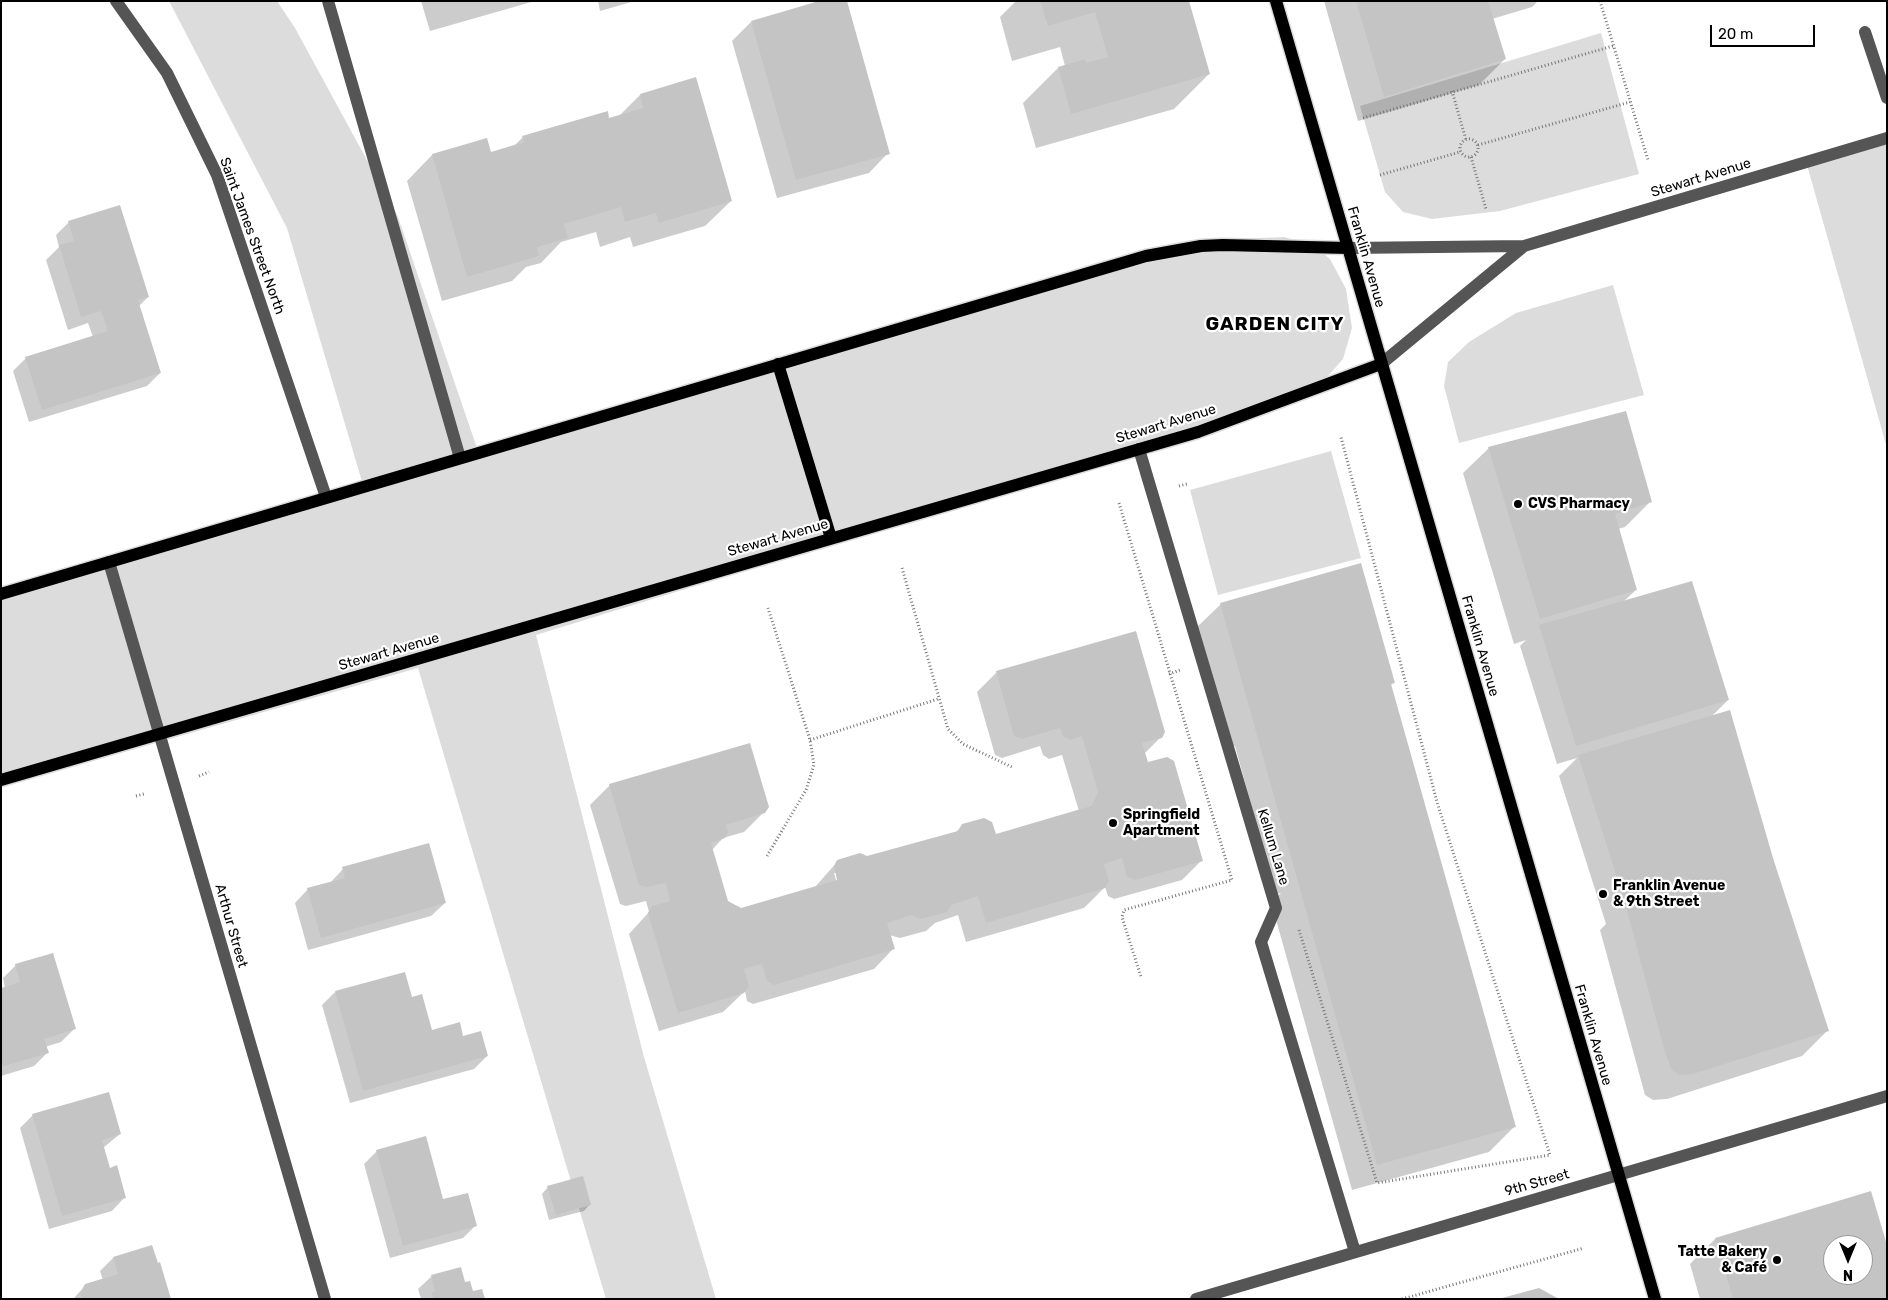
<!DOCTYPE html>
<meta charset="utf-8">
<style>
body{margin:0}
#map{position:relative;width:1888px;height:1300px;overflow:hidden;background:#fff;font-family:Rubik,sans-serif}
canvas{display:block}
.frame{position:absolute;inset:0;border:2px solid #000;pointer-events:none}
.north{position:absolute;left:1823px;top:1235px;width:50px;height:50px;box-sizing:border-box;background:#fff;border:1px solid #999;border-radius:50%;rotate:180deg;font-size:14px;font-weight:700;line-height:20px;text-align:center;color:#000}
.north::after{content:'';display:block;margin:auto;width:18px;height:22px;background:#000;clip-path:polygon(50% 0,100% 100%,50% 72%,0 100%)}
.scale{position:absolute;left:1710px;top:25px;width:105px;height:22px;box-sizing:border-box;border:2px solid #000;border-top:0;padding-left:6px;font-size:15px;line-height:18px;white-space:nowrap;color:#000;-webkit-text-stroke:4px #fff;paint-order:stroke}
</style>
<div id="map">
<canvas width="1888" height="1300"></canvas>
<div class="frame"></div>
<div class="north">N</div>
<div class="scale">20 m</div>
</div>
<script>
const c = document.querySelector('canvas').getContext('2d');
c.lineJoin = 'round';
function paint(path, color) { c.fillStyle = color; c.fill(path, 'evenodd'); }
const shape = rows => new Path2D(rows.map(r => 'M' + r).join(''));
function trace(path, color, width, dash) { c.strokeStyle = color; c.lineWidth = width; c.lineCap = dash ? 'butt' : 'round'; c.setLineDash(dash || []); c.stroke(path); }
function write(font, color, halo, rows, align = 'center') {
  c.font = font + ' Rubik,sans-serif'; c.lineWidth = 4.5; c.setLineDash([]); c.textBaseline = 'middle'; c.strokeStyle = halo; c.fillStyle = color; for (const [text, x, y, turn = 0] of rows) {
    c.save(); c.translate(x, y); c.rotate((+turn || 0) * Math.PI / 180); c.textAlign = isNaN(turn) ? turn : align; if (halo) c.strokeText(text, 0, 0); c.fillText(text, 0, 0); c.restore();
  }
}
paint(shape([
 [169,1,277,1,295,28,398,217,478,451,1067,278,1236,239,1284,237,1313,245,1330,259,1346,289,1352,328,1343,359,1320,385,1139,449,536,635,644,1057,716,1299,606,1299,418,668,1,787,1,591,363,485,287,228],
 [1601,33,1639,174,1500,211,1432,219,1403,212,1385,192,1360,106],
 [1887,133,1887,448,1805,158],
 [1613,285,1644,395,1459,443,1444,386,1448,362,1469,342,1516,313],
 [1331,451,1361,558,1218,595,1190,490]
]), '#dcdcdc');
paint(shape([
 [421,1,535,1,430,31],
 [598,1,635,1,600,11],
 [1016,1,1188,1,1209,74,1174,109,1036,148,1023,103,1058,68,1065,66,1060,47,1012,61,1000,17],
 [1324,1,1538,1,1532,7,1492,19,1505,59,1479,85,1358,121],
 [751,22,888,153,869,173,777,198,732,41],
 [695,78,731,201,705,226,633,247,630,237,600,247,596,232,561,242,541,263,526,267,512,281,442,301,407,181,432,155,486,139,490,153,514,146,523,137,619,116,640,95],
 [69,222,148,297,139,306,160,373,147,386,29,422,13,371,26,358,93,337,88,323,68,330,46,260,59,247,56,235],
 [1489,448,1651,501,1625,527,1618,529,1636,590,1623,602,1728,700,1711,717,1772,857,1827,1031,1802,1056,1667,1099,1653,1100,1645,1095,1600,930,1606,924,1559,776,1577,758,1557,764,1520,646,1526,640,1514,644,1463,473],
 [1221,604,1393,683,1390,686,1514,1127,1489,1152,1352,1190,1271,902,1281,893,1276,894,1235,746,1228,748,1195,629],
 [997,672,1161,737,1144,754,1147,764,1202,860,1182,880,1114,899,1108,896,1105,887,1084,908,966,942,958,915,935,923,926,931,900,938,889,935,893,949,874,969,753,1004,747,1001,745,991,723,1012,659,1031,629,934,649,912,646,901,626,906,620,904,590,805,610,785,764,812,744,832,723,838,712,850,727,901,740,909,815,887,838,861,867,857,955,833,963,825,995,836,1079,811,1062,755,1049,759,1043,755,1040,746,1002,758,995,755,977,692],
 [834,873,837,873,838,887],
 [343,869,445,903,431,916,308,950,295,903,308,889,330,883],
 [16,965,74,1029,61,1042,45,1047,47,1053,34,1066,1,1076,1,989,5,988,3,978],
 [335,992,411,998,431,1032,462,1037,487,1056,474,1069,350,1103,322,1005],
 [33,1115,120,1134,103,1148,109,1169,125,1197,112,1211,49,1229,20,1128],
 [377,1151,443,1200,476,1225,463,1238,390,1258,364,1164],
 [548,1187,590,1204,584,1211,549,1220,542,1194],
 [1870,1193,1887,1299,1700,1299,1690,1264,1715,1239],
 [1833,1245,1863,1245,1863,1275,1833,1275],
 [113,1258,170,1299,73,1299,86,1285,103,1280,100,1271],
 [432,1276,464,1284,472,1293,483,1299,421,1299,418,1289]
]), '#0003');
paint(shape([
 [819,1,847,1,890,154,796,180,751,21],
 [1040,1,1189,1,1210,74,1071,114,1058,67,1085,59,1086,63,1108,57,1095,12,1048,26],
 [1356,1,1488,1,1506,59,1384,97],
 [696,77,732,201,659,223,656,213,625,222,621,207,564,224,568,238,537,247,539,256,467,277,432,154,487,138,491,152,524,142,522,136,608,111,609,118,643,108,640,94],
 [120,205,149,297,138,300,161,373,42,410,25,357,108,331,101,311,81,317,59,245,74,241,68,221],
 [1626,411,1652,502,1615,514,1637,590,1540,619,1488,447],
 [1361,563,1395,683,1391,684,1516,1127,1377,1165,1220,603],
 [1692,581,1729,700,1576,746,1539,625],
 [1136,631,1165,732,1162,738,1142,743,1148,762,1167,757,1174,761,1203,861,1135,880,1127,877,1122,858,1104,864,1109,881,1105,888,986,923,978,896,951,905,947,912,920,919,912,915,887,923,895,949,774,985,767,981,762,964,744,969,749,986,744,993,678,1013,648,913,652,906,670,901,666,883,646,887,639,885,609,784,750,743,769,807,765,813,726,825,728,832,725,838,711,843,728,901,741,908,837,880,834,866,837,860,860,853,867,856,958,831,962,824,984,818,992,822,996,834,1091,806,1098,792,1082,736,1070,740,1063,736,1060,728,1022,739,1014,736,996,671],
 [1730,710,1773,858,1829,1031,1693,1074,1679,1075,1671,1069,1664,1049,1625,903,1578,755],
 [429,843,446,903,321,938,307,888,345,878,342,867],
 [53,953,76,1029,44,1039,49,1053,1,1067,1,988,20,982,15,964],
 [405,972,412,997,422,994,432,1030,460,1022,463,1036,481,1031,488,1056,363,1091,335,991],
 [109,1092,121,1134,102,1140,110,1168,117,1165,126,1198,62,1216,32,1114],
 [426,1136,443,1199,468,1193,477,1226,403,1246,376,1150],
 [583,1176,591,1205,556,1215,547,1186],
 [1871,1191,1887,1245,1887,1299,1733,1299,1715,1238],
 [1833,1245,1863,1245,1863,1275,1833,1275],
 [152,1245,158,1263,160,1262,171,1299,82,1299,80,1293,85,1284,118,1274,113,1257],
 [461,1267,465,1282,470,1281,473,1291,482,1289,485,1299,433,1299,432,1292,435,1291,431,1275],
 [1539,1288,1559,1299,1502,1299,1502,1298]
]), '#c4c4c4');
const major = shape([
 [1276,1,1655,1299],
 [778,364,831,538],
 [1,594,1146,256,1201,246,1223,245,1348,248],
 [1,780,1198,432,1381,364]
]);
trace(major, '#dbdbdb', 15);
trace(shape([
 [1600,1,1648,160],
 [1452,91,1466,140],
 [1363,118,1613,46],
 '1460 148a9 9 0 1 1 18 0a9 9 0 1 1-18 0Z',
 [1478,145,1630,102],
 [1471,157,1486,209],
 [1380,175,1460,152],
 [1179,486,1187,484],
 [1119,503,1232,880,1124,910,1122,917,1141,977],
 [902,568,948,729,963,744,1014,768],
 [1169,674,1180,670],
 [810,740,938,699],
 [199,776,209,772],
 [136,796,144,794],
 [767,856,806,790,814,765,810,740,768,608],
 [1299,930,1377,1183,1550,1155,1437,802,1341,437],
 [1402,1299,1584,1248]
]), '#777', 3, [1, 2.5]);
trace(shape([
 [116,1,167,73,217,175,326,497],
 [328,1,460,458],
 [1865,32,1887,98],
 [1348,248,1524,246,1887,138],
 [1381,364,1524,246],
 [1139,449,1276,908,1261,942,1355,1252],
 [109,562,325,1299],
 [1196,1299,1887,1096]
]), '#555', 12);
trace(major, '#000', 12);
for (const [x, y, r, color] of [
 [1518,504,5,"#000"],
 [1113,823,5,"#000"],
 [1603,894,5,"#000"],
 [1777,1260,5,"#000"]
]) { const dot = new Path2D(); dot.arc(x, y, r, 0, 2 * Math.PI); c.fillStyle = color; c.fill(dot); trace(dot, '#fff', 2); }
write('14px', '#000', '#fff', [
 ["Stewart Avenue",1701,178,-17],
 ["Saint James Street North",252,236,70],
 ["Franklin Avenue",1366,257,74],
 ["Stewart Avenue",1166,424,-17],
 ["Stewart Avenue",778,538,-16],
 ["Franklin Avenue",1480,646,74],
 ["Stewart Avenue",389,652,-16],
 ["Kellum Lane",1273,847,73],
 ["Arthur Street",231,926,74],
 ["Franklin Avenue",1593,1035,74],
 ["9th Street",1537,1183,-16]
]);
write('bold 14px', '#000', '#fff', [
 ["CVS Pharmacy",1528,504],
 ["Springfield",1123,815],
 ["Apartment",1123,831],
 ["Franklin Avenue",1613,886],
 ["& 9th Street",1613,902],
 ["Tatte Bakery",1767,1252,"right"],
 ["& Café",1767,1268,"right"]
], 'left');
c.letterSpacing = '1px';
write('bold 19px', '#000', '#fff', [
 ["GARDEN CITY",1275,325]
]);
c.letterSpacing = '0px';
</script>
